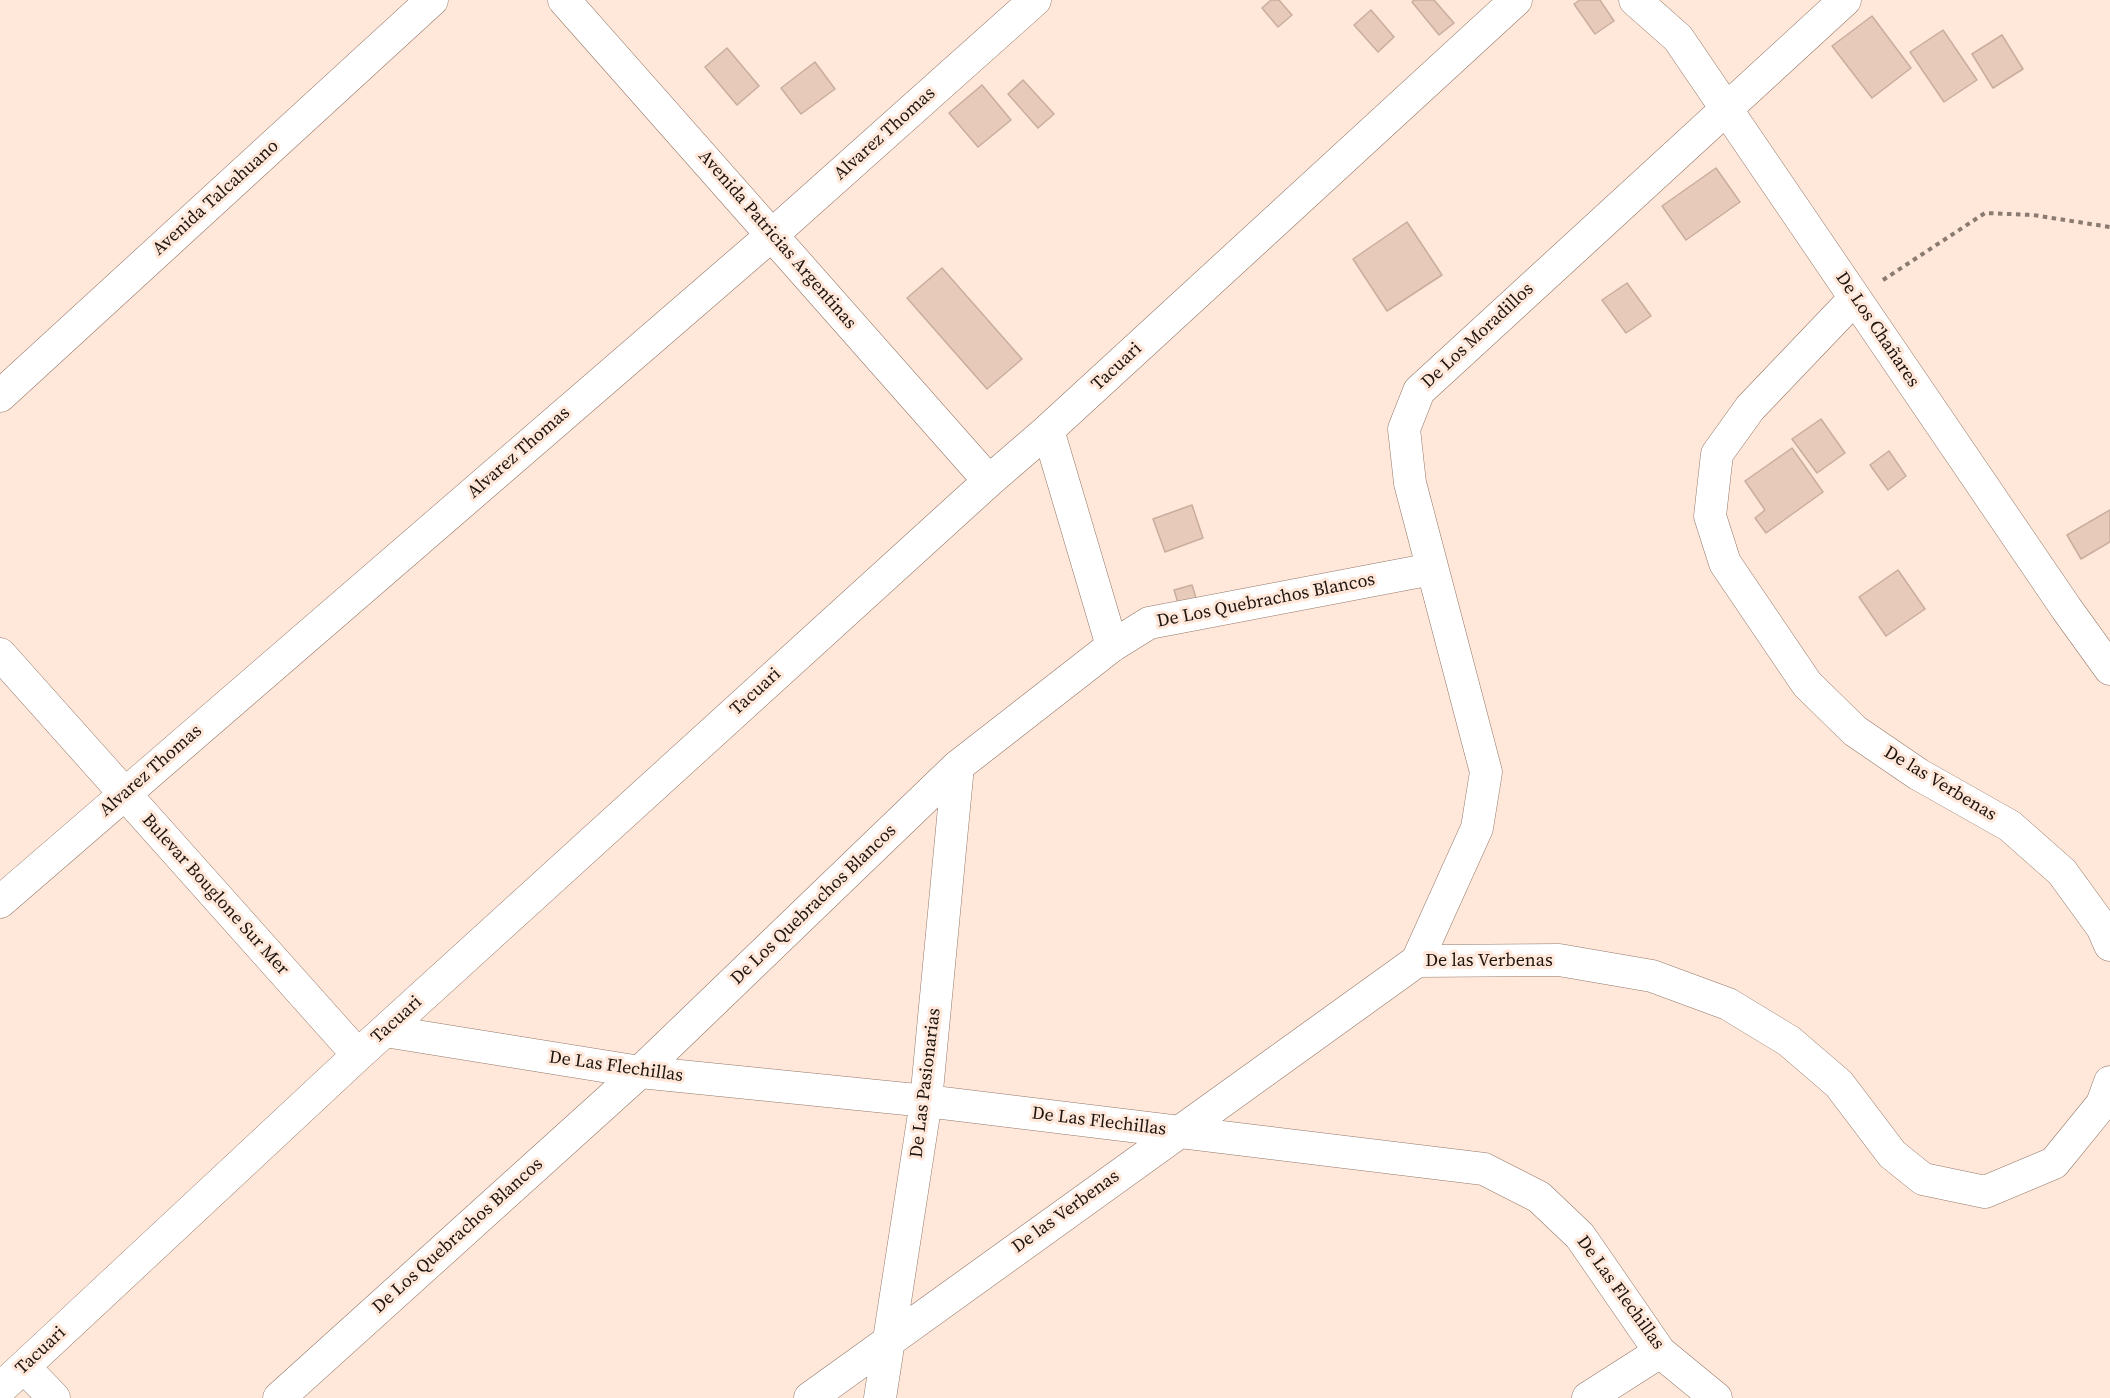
<!DOCTYPE html>
<meta charset="utf-8">
<style>
body{margin:0}
canvas{display:block;background:#ffe7d9}
</style>
<canvas width="2110" height="1398"></canvas>
<script>
const c = document.querySelector('canvas').getContext('2d');
c.lineJoin = 'round';
function paint(path, color) { c.fillStyle = color; c.fill(path, 'evenodd'); }
const shape = rows => new Path2D(rows.map(r => 'M' + r).join(''));
function trace(path, color, width, dash) { c.strokeStyle = color; c.lineWidth = width; c.lineCap = dash ? 'butt' : 'round'; c.setLineDash(dash || []); c.stroke(path); }
function write(font, color, halo, rows, align = 'center') {
  c.font = font + ' "Source Serif 4",serif'; c.lineWidth = 6; c.setLineDash([]); c.textBaseline = 'middle'; c.strokeStyle = halo; c.fillStyle = color; for (const [text, x, y, turn = 0] of rows) {
    c.save(); c.translate(x, y); c.rotate((+turn || 0) * Math.PI / 180); c.textAlign = isNaN(turn) ? turn : align; if (halo) c.strokeText(text, 0, 0); c.fillText(text, 0, 0); c.restore();
  }
}
const building = shape([
 [1271,0,1279,0,1292,15,1278,27,1262,8,1271,0],
 [1414,0,1434,0,1454,23,1439,35,1412,2,1414,0],
 [1580,0,1600,0,1614,21,1595,34,1574,4,1580,0],
 [1371,10,1394,37,1378,52,1354,25,1371,10],
 [1872,16,1911,68,1872,98,1832,46,1872,16],
 [1943,30,1977,80,1944,102,1910,52,1943,30],
 [2002,35,2023,69,1993,88,1972,54,2002,35],
 [727,48,759,86,737,105,705,67,727,48],
 [815,62,835,89,801,114,781,88,815,62],
 [1023,80,1054,114,1038,128,1008,94,1023,80],
 [982,85,1011,120,978,147,949,113,982,85],
 [1716,168,1740,202,1686,240,1662,206,1716,168],
 [1407,222,1442,275,1387,311,1353,259,1407,222],
 [942,268,1022,359,987,389,907,298,942,268],
 [1627,283,1651,316,1626,333,1602,300,1627,283],
 [1821,419,1845,453,1817,473,1792,439,1821,419],
 [1792,448,1823,492,1766,533,1755,518,1765,510,1745,481,1792,448],
 [1889,451,1906,476,1888,490,1870,465,1889,451],
 [1192,505,1203,538,1165,552,1153,519,1192,505],
 [2110,510,2110,542,2081,559,2067,535,2110,510],
 [1898,570,1925,609,1886,636,1859,597,1898,570],
 [1192,585,1199,607,1181,613,1174,590,1192,585]
]);
paint(building, '#e8caba');
trace(building, '#c9ad9d', 1.5);
const minor = shape([
 [564,0,989,481],
 [1635,0,1678,38,2066,608,2110,669],
 [1855,298,1750,408,1717,454,1710,516,1725,563,1807,684,1855,731,1918,774,2010,826,2062,872,2102,927,2110,945],
 [0,396,432,0],
 [1048,430,1112,646],
 [0,654,358,1055],
 [0,902,773,234,1035,0],
 [1417,961,1477,828,1486,772,1410,483,1404,429,1419,391,1845,0],
 [385,1031,640,1072,926,1101,1484,1169,1539,1197,1580,1236,1660,1352,1716,1398],
 [24,1367,54,1398],
 [0,1389,358,1055,989,481,1048,430,1516,0],
 [279,1398,640,1072,958,766,1112,646,1149,623,1432,569],
 [810,1398,1417,961,1559,960,1652,976,1728,1004,1789,1041,1839,1084,1892,1154,1923,1179,1985,1192,2054,1163,2102,1104,2110,1082],
 [880,1398,926,1101,958,766],
 [1588,1398,1660,1352]
]);
trace(minor, '#937869', 33);
trace(shape([
 [1883,280,1985,213,2033,215,2110,227]
]), '#8a7a70', 4, [4.5, 4.5]);
trace(minor, '#fff', 32);
write('18px', '#1f150f', '#ffe7d9', [
 ["Alvarez Thomas",885,134,-42],
 ["Avenida Talcahuano",216,198,-42],
 ["Avenida Patricias Argentinas",777,240,49],
 ["De Los Chañares",1877,330,56],
 ["De Los Moradillos",1478,336,-43],
 ["Tacuari",1117,367,-43],
 ["Alvarez Thomas",519,453,-41],
 ["De Los Quebrachos Blancos",1266,601,-11],
 ["Tacuari",756,692,-42],
 ["Alvarez Thomas",151,771,-41],
 ["De las Verbenas",1940,784,31],
 ["Bulevar Bouglone Sur Mer",215,895,48],
 ["De Los Quebrachos Blancos",814,905,-44],
 ["De las Verbenas",1489,961],
 ["Tacuari",397,1020,-42],
 ["De Las Flechillas",616,1067,8],
 ["De Las Pasionarias",926,1083,-83],
 ["De Las Flechillas",1099,1122,7],
 ["De las Verbenas",1066,1212,-36],
 ["De Los Quebrachos Blancos",458,1236,-42],
 ["De Las Flechillas",1620,1293,54],
 ["Tacuari",41,1351,-43]
]);
</script>
